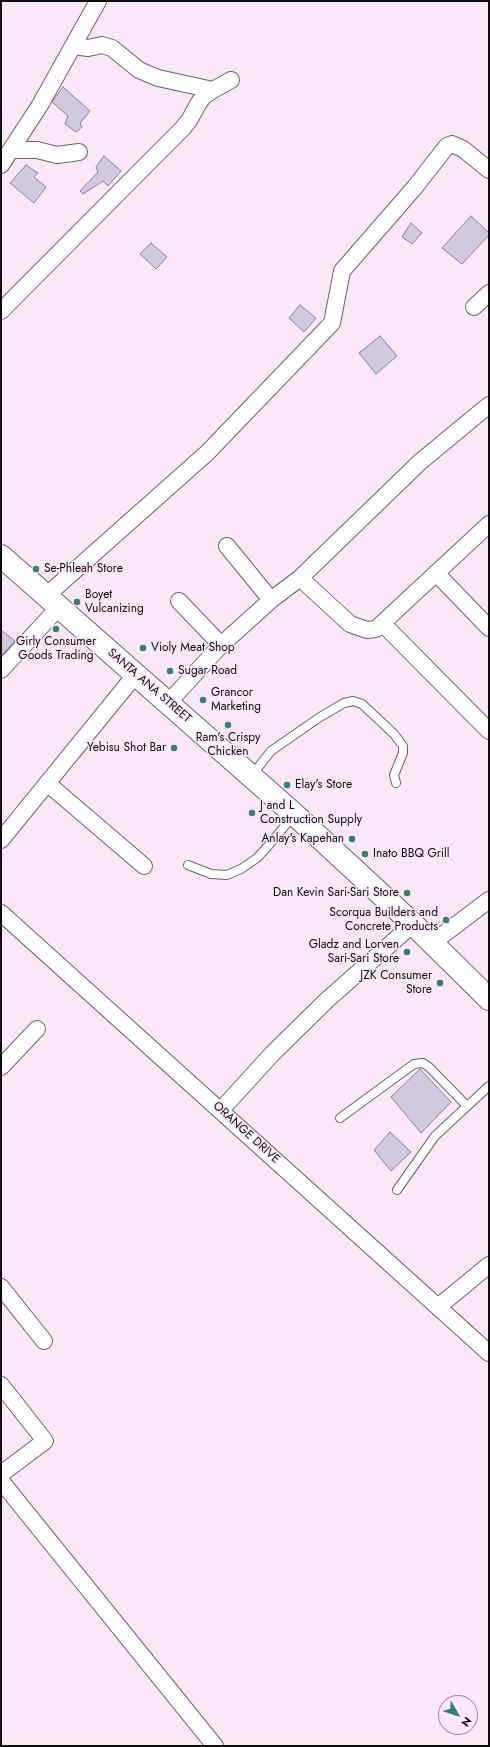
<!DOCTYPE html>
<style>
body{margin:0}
#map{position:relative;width:490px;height:1747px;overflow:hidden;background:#fbe8f7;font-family:Jost,sans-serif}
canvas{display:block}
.frame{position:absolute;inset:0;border:2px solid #100a0f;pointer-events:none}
.north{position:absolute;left:438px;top:1695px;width:40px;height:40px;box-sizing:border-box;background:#fbe8f7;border:1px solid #9d8f9a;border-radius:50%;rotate:129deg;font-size:11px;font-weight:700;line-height:16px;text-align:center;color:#100a0f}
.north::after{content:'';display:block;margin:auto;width:14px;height:18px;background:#397e73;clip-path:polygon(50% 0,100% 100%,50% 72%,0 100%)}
</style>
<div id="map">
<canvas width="490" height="1747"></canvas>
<div class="frame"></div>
<div class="north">N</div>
</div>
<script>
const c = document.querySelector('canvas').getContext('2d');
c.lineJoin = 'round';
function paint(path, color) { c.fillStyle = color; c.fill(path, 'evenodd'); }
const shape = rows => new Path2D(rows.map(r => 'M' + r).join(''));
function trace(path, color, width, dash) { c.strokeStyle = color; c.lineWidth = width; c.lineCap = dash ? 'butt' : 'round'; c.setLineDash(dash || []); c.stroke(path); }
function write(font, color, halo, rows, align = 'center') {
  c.font = font + ' Jost,sans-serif'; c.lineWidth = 3; c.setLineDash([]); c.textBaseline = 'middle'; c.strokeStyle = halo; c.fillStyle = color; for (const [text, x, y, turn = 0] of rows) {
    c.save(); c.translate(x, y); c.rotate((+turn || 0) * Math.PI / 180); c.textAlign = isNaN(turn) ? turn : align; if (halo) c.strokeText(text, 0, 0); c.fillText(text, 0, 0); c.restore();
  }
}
const building = shape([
 [63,87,90,111,80,123,82,127,76,132,65,124,68,116,52,102,63,87],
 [104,156,121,171,108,186,103,181,83,194,80,191,98,172,96,167,104,156],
 [26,165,38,173,34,177,46,187,34,203,10,183,26,165],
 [471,216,489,233,489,235,462,264,442,248,471,216],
 [411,223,422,233,412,244,402,237,411,223],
 [151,243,167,257,156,269,140,254,151,243],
 [300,305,316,318,304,332,289,318,300,305],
 [380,336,397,356,376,374,359,353,380,336],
 [1,630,15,641,1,656,1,630],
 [420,1069,451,1102,421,1133,391,1097,420,1069],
 [390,1132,411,1152,391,1171,374,1150,390,1132]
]);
paint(building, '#d1cade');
trace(building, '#888194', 1);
const service = shape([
 [252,775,271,751,320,717,344,703,353,701,362,704,394,734,403,746,403,753,394,775,396,783],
 [188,865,211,874,227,875,241,869,257,858,268,846,294,815],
 [340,1118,414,1064,423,1063,429,1067,467,1106],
 [397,1190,435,1136,489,1086]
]);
const minor = shape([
 [74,46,88,48,102,45,112,48,139,70,158,78,213,90],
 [12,150,37,150,57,155,79,152],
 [1,165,40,105,98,1],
 [474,307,489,293],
 [1,311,183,128,190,119,198,104,204,96,213,90,231,80],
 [227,546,271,600],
 [436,573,489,628],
 [300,578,350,624,367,630,376,629,489,524],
 [46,596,207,453,332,323,342,271,415,187,447,146,452,144,463,149,489,170],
 [179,601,221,645],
 [383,624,489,731],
 [1,670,59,607],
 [168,703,221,645,271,600,300,578,420,462,489,405],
 [47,783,144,866],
 [1,840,136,674],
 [1,913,489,1353],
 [432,943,489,900],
 [1,1067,37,1029],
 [221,1110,272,1054,327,1000,413,924],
 [1,1287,44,1341],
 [438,1307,489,1265],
 [1,1385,45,1441,1,1474],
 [1,1481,215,1746]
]);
const secondary = shape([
 [1,556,294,814,413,924,489,999]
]);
trace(service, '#71616f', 10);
trace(minor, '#71616f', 18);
trace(secondary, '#71616f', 24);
trace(service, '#fff', 8);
trace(minor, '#fff', 16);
trace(secondary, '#fff', 22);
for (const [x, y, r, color] of [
 [36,569,4,"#397e73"],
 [77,602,4,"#397e73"],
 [56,629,4,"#397e73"],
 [143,648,4,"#397e73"],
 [170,671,4,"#397e73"],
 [203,700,4,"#397e73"],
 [228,725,4,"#397e73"],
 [174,748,4,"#397e73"],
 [287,785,4,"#397e73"],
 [252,813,4,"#397e73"],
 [352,839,4,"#397e73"],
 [365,854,4,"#397e73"],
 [407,893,4,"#397e73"],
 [446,920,4,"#397e73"],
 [407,952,4,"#397e73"],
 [440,983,4,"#397e73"]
]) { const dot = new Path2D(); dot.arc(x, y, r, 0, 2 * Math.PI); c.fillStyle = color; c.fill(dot); trace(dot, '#fbe8f7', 1.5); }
write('12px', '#100a0f', '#fbe8f7', [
 ["Se-Phleah Store",44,569],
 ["Boyet",85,595],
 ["Vulcanizing",85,609],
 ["Girly Consumer",56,642,"center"],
 ["Goods Trading",56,656,"center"],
 ["Violy Meat Shop",151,648],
 ["Sugar Road",178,671],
 ["Grancor",211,693],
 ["Marketing",211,707],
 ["Ram's Crispy",228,738,"center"],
 ["Chicken",228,752,"center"],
 ["Yebisu Shot Bar",166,748,"right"],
 ["Elay's Store",295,785],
 ["J and L",260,806],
 ["Construction Supply",260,820],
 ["Anlay's Kapehan",344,839,"right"],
 ["Inato BBQ Grill",373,854],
 ["Dan Kevin Sari-Sari Store",399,893,"right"],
 ["Scorqua Builders and",438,913,"right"],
 ["Concrete Products",438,927,"right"],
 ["Gladz and Lorven",399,945,"right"],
 ["Sari-Sari Store",399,959,"right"],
 ["JZK Consumer",432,976,"right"],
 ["Store",432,990,"right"]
], 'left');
write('12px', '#100a0f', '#fbe8f7', [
 ["SANTA ANA STREET",149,686,41],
 ["ORANGE DRIVE",246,1133,42]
]);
</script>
